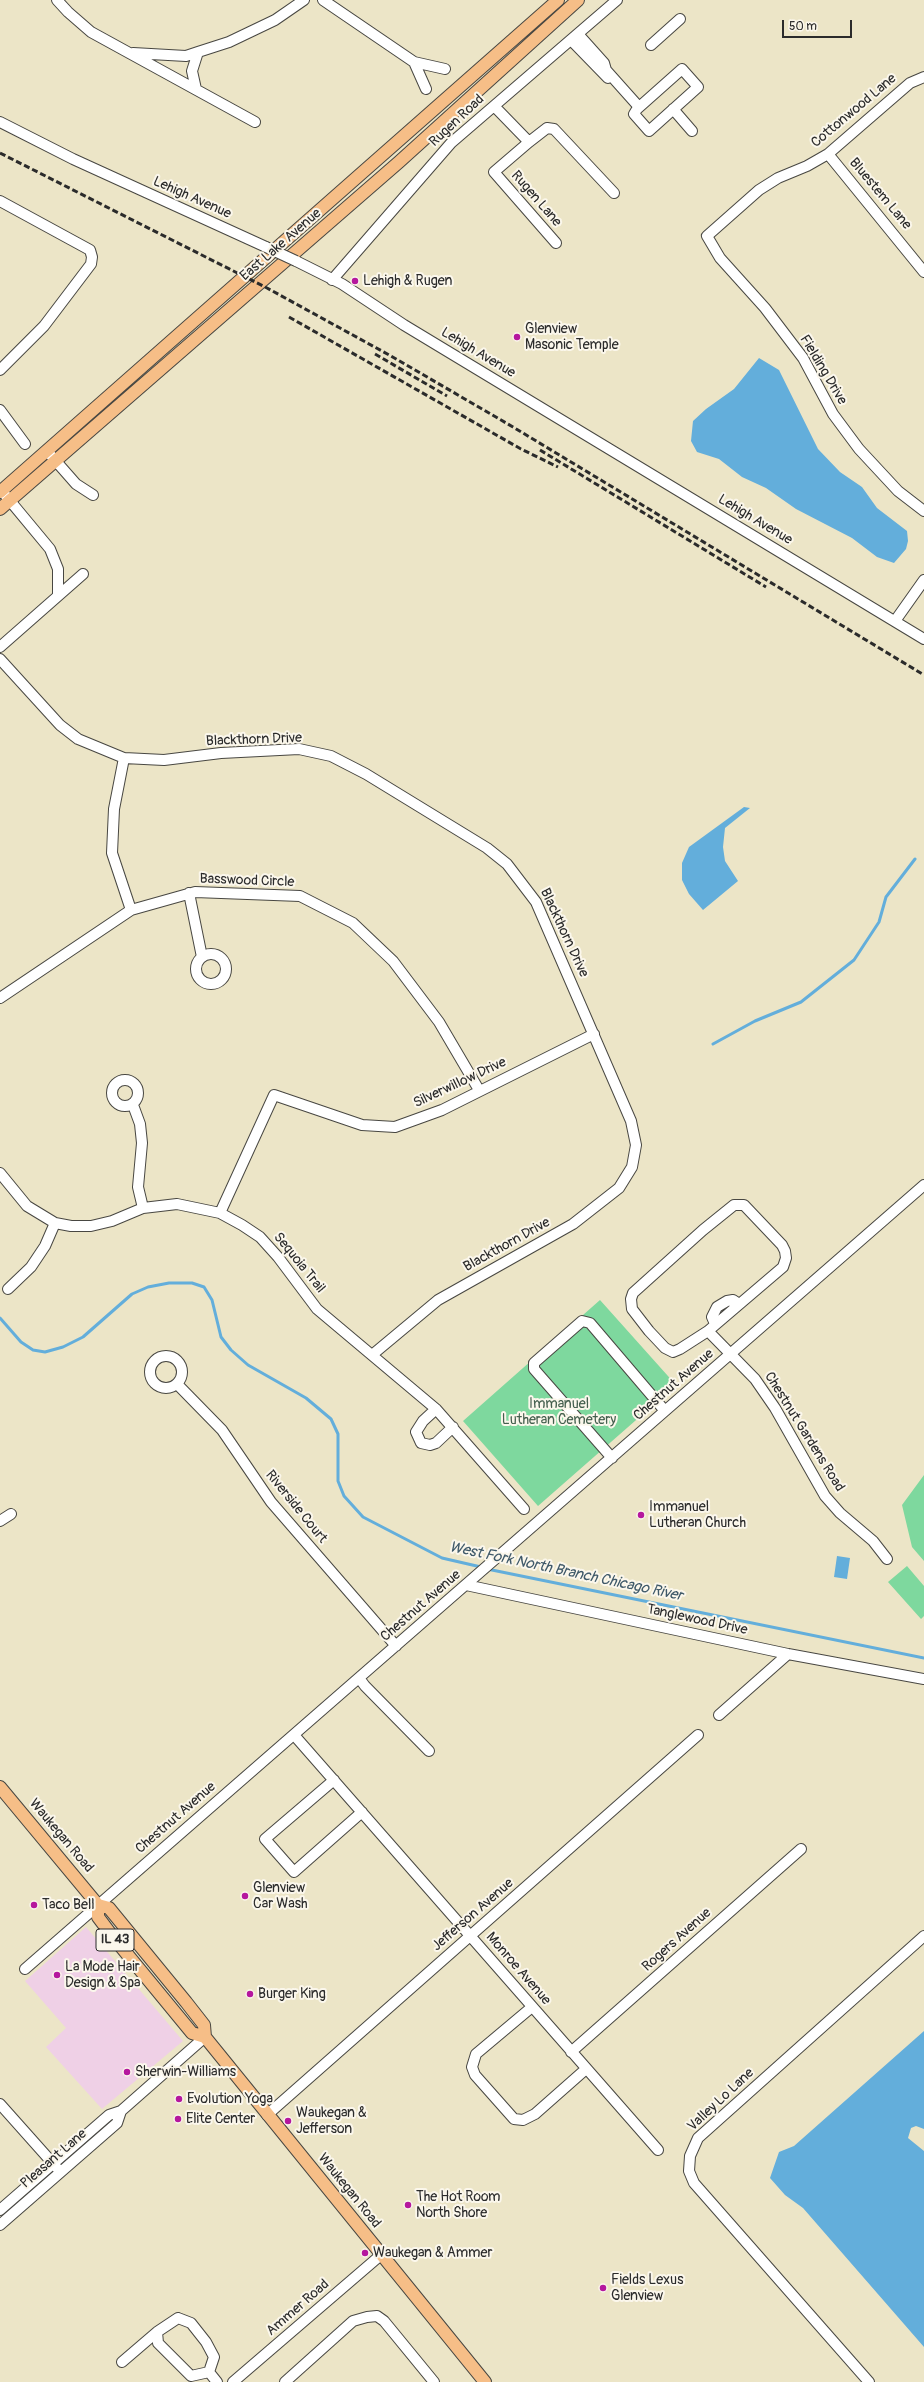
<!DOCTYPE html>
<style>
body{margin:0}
#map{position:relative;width:924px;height:2382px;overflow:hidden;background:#ece5c7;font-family:Pangolin,sans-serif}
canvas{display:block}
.scale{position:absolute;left:782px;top:20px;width:70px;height:18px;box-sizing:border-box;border:2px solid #2b2b2b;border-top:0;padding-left:5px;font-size:12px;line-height:14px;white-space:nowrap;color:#2b2b2b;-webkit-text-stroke:3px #fbf7ec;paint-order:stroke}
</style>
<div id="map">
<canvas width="924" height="2382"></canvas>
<div class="scale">50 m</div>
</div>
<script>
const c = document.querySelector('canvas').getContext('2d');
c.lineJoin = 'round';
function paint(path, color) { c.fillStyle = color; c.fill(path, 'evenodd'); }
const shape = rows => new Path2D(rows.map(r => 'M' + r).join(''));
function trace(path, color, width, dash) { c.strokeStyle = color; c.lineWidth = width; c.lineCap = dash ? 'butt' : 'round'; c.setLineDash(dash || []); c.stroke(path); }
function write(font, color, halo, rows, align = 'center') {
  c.font = font + ' Pangolin,sans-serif'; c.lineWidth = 4; c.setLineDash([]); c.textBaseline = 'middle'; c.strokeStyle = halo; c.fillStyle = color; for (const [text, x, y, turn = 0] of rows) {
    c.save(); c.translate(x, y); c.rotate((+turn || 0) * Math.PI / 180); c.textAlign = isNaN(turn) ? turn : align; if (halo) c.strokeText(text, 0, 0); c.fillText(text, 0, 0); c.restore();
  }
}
paint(shape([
 [86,1927,183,2041,102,2109,46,2047,66,2028,25,1981]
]), '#efd0e6');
paint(shape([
 [600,1300,676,1385,538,1506,463,1421],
 [924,1475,924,1561,912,1547,902,1505],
 [907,1566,924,1586,924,1616,921,1619,888,1582]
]), '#7ed89e');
paint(shape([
 [759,358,779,370,818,449,840,472,862,487,877,508,907,531,908,541,906,549,894,563,877,557,852,538,796,509,766,488,742,477,719,459,697,452,691,441,693,421,706,409,734,389],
 [744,807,750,808,725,828,723,847,725,861,738,881,703,910,689,894,682,880,682,863,689,847],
 [837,1556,850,1558,847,1579,834,1577],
 [924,2031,924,2129,916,2126,911,2128,908,2138,924,2151,924,2347,803,2208,785,2195,770,2178,779,2152,794,2146]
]), '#63aedb');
trace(shape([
 [713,1044,755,1021,801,1002,854,960,879,922,886,897,915,859],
 [0,1318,21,1342,33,1350,45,1352,63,1347,83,1337,132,1294,148,1287,169,1283,192,1283,204,1287,212,1300,221,1337,231,1350,248,1365,306,1398,331,1419,338,1434,338,1481,344,1496,363,1517,442,1558,481,1567],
 [487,1569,924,1658]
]), '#63aedb', 3);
const minor = shape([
 [57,0,68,12,91,32,255,122],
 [323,0,414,62,426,89],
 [578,34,604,63,606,70,639,107],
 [571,40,608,78],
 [651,45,680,19],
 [133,53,186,56,198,52,229,42,275,20,304,0],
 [414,62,445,69],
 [682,69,698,87,649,131,634,114,637,109,682,69],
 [924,77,910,83,828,154,807,166,778,178,759,190,707,236,720,258,765,308,803,358,833,414,859,449,898,491,924,511],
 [196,89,192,71,198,52],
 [494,106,529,142,547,128,554,129,614,193],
 [673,109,692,131],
 [0,122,73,159,266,247],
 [529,142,494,172,556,243],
 [828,154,924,272],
 [0,201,90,250,92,257,91,264,44,326,0,370],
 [296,261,342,284,404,325,924,639],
 [332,280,451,143,617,0],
 [0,410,25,444],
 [47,451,76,484,93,495],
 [1,490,50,549,58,569,58,596],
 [895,621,924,580],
 [0,647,83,574],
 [0,659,60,725,78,739,124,758,164,760,221,753,299,749,331,756,366,774,487,848,507,864,536,902,631,1121,636,1145,632,1167,619,1188,573,1224,438,1300,372,1355],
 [124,758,114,809,112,853,131,910],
 [189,893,202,957],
 '196 969a15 15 0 1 1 30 0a15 15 0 1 1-30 0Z',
 [0,998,131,910,195,892,300,896,353,923,393,961,439,1022,479,1090],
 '112 1093a13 13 0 1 1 26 0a13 13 0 1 1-26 0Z',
 [133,1105,140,1124,142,1143,138,1187,143,1208],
 [0,1173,27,1206,55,1223,71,1226,91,1226,112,1221,143,1208,177,1204,220,1213,242,1225,260,1237,278,1257,317,1309,436,1409,524,1509],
 [220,1213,274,1095,362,1125,395,1127,442,1110,594,1034],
 [8,1289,31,1267,45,1246,55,1223],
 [715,1324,712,1317,717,1307,727,1301,733,1300,739,1304],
 [708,1331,680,1349,673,1352,665,1348,649,1331,632,1309,631,1299,633,1293,703,1230,734,1205,744,1205,782,1245,785,1251,786,1258,783,1267,708,1331,755,1379,775,1408,825,1496,840,1513,873,1541,887,1559],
 '150 1372a16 16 0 1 1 32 0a16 16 0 1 1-32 0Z',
 [177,1384,222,1430,271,1502,396,1646],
 [436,1409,423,1421,416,1432,421,1443,430,1445,436,1443,453,1427],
 [612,1458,534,1369,534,1363,582,1321,590,1323,665,1411],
 [0,1521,11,1514],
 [466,1585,788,1654,924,1679],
 [359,1678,365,1686,429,1751],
 [719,1715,788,1654],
 [294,1735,658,2150],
 [334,1780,265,1839,294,1872,362,1812],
 [25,1969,924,1185],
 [532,2007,476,2054,472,2067,475,2075,514,2119,523,2120,535,2114,586,2069],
 [571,2052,801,1849],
 [0,2104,57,2168],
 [267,2115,698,1735],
 [0,2210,109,2115,121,2111,205,2037],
 [0,2225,117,2123,121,2111],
 [178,2318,191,2323,206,2342,214,2357,209,2372,191,2376,158,2343,157,2332,178,2318],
 [122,2362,157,2332],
 [209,2372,217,2382],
 [233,2382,382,2254],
 [285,2382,353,2321,367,2317,377,2316,384,2321,434,2382],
 [869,2382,694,2183,689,2171,690,2156,698,2138,924,1936]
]);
const major = shape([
 [0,492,558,0],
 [0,509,399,162,578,0],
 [0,1787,98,1905,109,1908,186,2002,204,2025,205,2037],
 [98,1905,98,1917,113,1937,192,2033,205,2037,485,2382]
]);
trace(minor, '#484742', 12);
trace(major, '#484742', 14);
trace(minor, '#fff', 10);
trace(major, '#f6be87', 12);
trace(shape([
 [0,153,267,288,391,356,513,427,924,675],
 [289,317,521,449,558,467],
 [375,354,447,396],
 [540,450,766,587]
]), '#2b2b2b', 3, [6, 3]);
const minorBridge = shape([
 [266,247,296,261]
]);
trace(minorBridge, '#484742', 12, []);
trace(minorBridge, '#fff', 10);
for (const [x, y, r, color] of [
 [355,281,4,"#b5179e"],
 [517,337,4,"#b5179e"],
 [641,1515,4,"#b5179e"],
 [245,1896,4,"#b5179e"],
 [34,1905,4,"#b5179e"],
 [57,1975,4,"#b5179e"],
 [250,1994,4,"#b5179e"],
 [127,2072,4,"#b5179e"],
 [179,2099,4,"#b5179e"],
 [178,2119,4,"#b5179e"],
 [288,2121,4,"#b5179e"],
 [408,2205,4,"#b5179e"],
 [365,2253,4,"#b5179e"],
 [603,2288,4,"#b5179e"]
]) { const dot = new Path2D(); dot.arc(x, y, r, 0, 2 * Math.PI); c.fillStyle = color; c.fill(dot); trace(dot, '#fbf7ec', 1.5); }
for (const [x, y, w] of [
 [115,1940,38]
]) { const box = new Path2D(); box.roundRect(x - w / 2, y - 11, w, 22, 3); c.fillStyle = '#fbf7ec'; c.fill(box); trace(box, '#2b2b2b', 1); }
write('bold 13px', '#2b2b2b', null, [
 ["IL 43",115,1940]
]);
write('14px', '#2b2b2b', '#fbf7ec', [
 ["Cottonwood Lane",854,111,-40],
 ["Rugen Road",457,121,-43],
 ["Bluestem Lane",880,194,50],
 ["Lehigh Avenue",192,198,24],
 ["Rugen Lane",536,199,49],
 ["East Lake Avenue",281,245,-41],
 ["Lehigh Avenue",478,353,31],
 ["Fielding Drive",823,370,59],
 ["Lehigh Avenue",755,520,31],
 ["Blackthorn Drive",254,740,-2],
 ["Basswood Circle",247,881,2],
 ["Blackthorn Drive",564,933,65],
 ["Silverwillow Drive",460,1083,-25],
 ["Blackthorn Drive",507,1245,-29],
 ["Sequoia Trail",299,1263,51],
 ["Chestnut Avenue",674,1385,-41],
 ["Chestnut Gardens Road",804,1432,58],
 ["Riverside Court",296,1507,51],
 ["Chestnut Avenue",421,1606,-41],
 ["Tanglewood Drive",697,1620,12],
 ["Chestnut Avenue",176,1818,-41],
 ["Waukegan Road",61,1836,50],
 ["Jefferson Avenue",473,1915,-41],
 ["Rogers Avenue",677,1940,-42],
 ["Monroe Avenue",518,1969,49],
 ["Valley Lo Lane",721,2100,-43],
 ["Pleasant Lane",54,2159,-41],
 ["Waukegan Road",349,2191,51],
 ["Ammer Road",298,2308,-41]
]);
write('14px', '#2b2b2b', '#fbf7ec', [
 ["Lehigh & Rugen",363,281],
 ["Glenview",525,329],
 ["Masonic Temple",525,345],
 ["Immanuel",649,1507],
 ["Lutheran Church",649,1523],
 ["Glenview",253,1888],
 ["Car Wash",253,1904],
 ["Taco Bell",42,1905],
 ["La Mode Hair",65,1967],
 ["Design & Spa",65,1983],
 ["Burger King",258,1994],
 ["Sherwin-Williams",135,2072],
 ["Evolution Yoga",187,2099],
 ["Waukegan &",296,2113],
 ["Jefferson",296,2129],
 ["Elite Center",186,2119],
 ["The Hot Room",416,2197],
 ["North Shore",416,2213],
 ["Waukegan & Ammer",373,2253],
 ["Fields Lexus",611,2280],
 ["Glenview",611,2296]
], 'left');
write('14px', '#445f4e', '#fbf7ec', [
 ["Immanuel",559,1404],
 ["Lutheran Cemetery",559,1420]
]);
write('italic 15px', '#3f5969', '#fbf7ec', [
 ["West Fork North Branch Chicago River",566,1572,12]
]);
</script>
